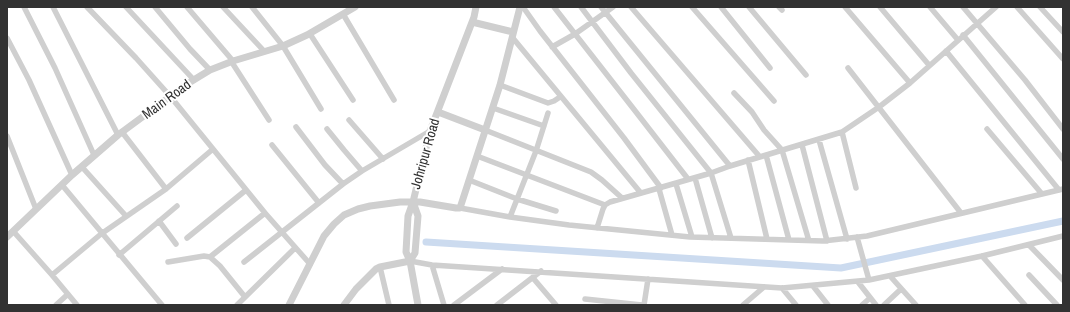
<!DOCTYPE html>
<style>
body{margin:0}
#map{position:relative;width:1070px;height:312px;overflow:hidden;background:#fff;font-family:"Archivo Narrow",sans-serif}
canvas{display:block}
.frame{position:absolute;inset:0;border:8px solid #323232;pointer-events:none}
</style>
<div id="map">
<canvas width="1070" height="312"></canvas>
<div class="frame"></div>
</div>
<script>
const ctx = document.querySelector('canvas').getContext('2d');
ctx.lineJoin = 'round';
const shape = rows => new Path2D(rows.map(r => 'M' + r).join(''));
function strokePath(path, color, width, dash) { ctx.strokeStyle = color; ctx.lineWidth = width; ctx.lineCap = dash ? 'butt' : 'round'; ctx.setLineDash(dash || []); ctx.stroke(path); }
function label(font, color, halo, rows, align = 'center') {
  ctx.font = font + ' "Archivo Narrow",sans-serif'; ctx.lineWidth = 4; ctx.setLineDash([]); ctx.textBaseline = 'middle'; ctx.strokeStyle = halo; ctx.fillStyle = color; for (const [text, x, y, turn = 0] of rows) {
    ctx.save(); ctx.translate(x, y); ctx.rotate((+turn || 0) * Math.PI / 180); ctx.textAlign = isNaN(turn) ? turn : align; if (halo) ctx.strokeText(text, 0, 0); ctx.fillText(text, 0, 0); ctx.restore();
  }
}
strokePath(shape([
 [426,242,841,268,1063,221]
]), '#ccdbef', 7);
strokePath(shape([
 [24,7,55,68,94,155],
 [53,7,118,135],
 [87,7,136,58,170,96,265,213,310,264],
 [126,7,194,80],
 [155,7,190,49,210,70],
 [187,7,233,61],
 [223,7,264,51],
 [252,7,283,46,321,109],
 [523,7,540,31,624,138,661,188],
 [554,7,636,112,688,179],
 [581,7,631,73,711,173,731,238],
 [601,7,730,166],
 [631,7,760,157],
 [692,7,774,101],
 [721,7,770,68],
 [749,7,806,75],
 [779,7,782,10],
 [845,7,910,83],
 [880,7,929,65],
 [930,7,958,40],
 [963,7,1025,80,1063,129],
 [1017,7,1063,59],
 [1040,7,1063,32],
 [343,14,394,100],
 [310,34,353,100],
 [963,35,1063,159],
 [512,37,640,192],
 [7,38,29,80,72,175],
 [552,47,575,34,613,7],
 [946,51,1059,190],
 [231,61,269,120],
 [848,68,961,213],
 [500,85,548,103,554,101,560,97],
 [734,93,752,112,764,130,782,150,809,241],
 [493,108,544,126],
 [349,120,383,159],
 [296,127,325,165,343,184],
 [327,129,344,150,362,171],
 [987,129,1042,194],
 [485,130,591,172,602,180,622,198],
 [122,132,166,189],
 [842,132,856,188],
 [7,136,36,209],
 [819,140,847,239],
 [272,145,319,203],
 [802,145,827,241],
 [766,155,789,240],
 [477,156,605,205],
 [748,160,767,239],
 [82,167,126,216],
 [695,178,712,238],
 [469,180,517,199,556,211],
 [676,184,692,237],
 [62,185,162,305],
 [659,189,672,235],
 [460,208,510,217,569,225,690,237,823,241,867,236,1063,189],
 [510,217,536,151,548,113],
 [159,221,176,244],
 [597,228,603,209,605,205,610,202,711,173,730,166,842,132,879,107,910,83,996,7],
 [13,231,52,275,77,305],
 [857,237,869,280],
 [187,238,246,190],
 [1029,245,1063,280],
 [119,255,177,206],
 [982,256,1025,305],
 [210,257,265,213],
 [410,261,432,265,782,288,869,280,982,256,1063,236],
 [168,262,204,256,210,257,220,266,245,297],
 [244,262,343,184,362,171,430,131],
 [432,265,444,305],
 [380,267,389,305],
 [52,275,101,234,166,189,213,149],
 [1029,275,1057,305],
 [890,276,916,305],
 [533,278,556,305],
 [858,282,876,305],
 [813,286,828,305],
 [782,288,796,305],
 [585,299,642,305],
 [56,305,68,294],
 [237,305,295,248],
 [454,305,502,269],
 [497,305,541,271],
 [644,305,648,279],
 [743,305,764,287],
 [862,305,870,298],
 [884,305,901,289]
]), '#cfcfcf', 5.5);
strokePath(shape([
 [472,22,513,32],
 [438,112,485,130],
 [7,237,72,175,118,135,187,84,210,70,233,61,283,46,307,35,355,7],
 [289,305,324,236,334,224,344,215,358,209,370,206,400,202,420,202,456,208,460,208,500,85,520,7],
 [344,305,356,289,376,269,380,267,410,261,415,253,418,216,413,202],
 [418,305,410,261,406,252,408,216,413,202,430,131,474,17,476,7]
]), '#cfcfcf', 7);
label('14px', '#323232', '#fff', [
 ["Main Road",167,100,-36],
 ["Johripur Road",426,154,-74]
]);
</script>
